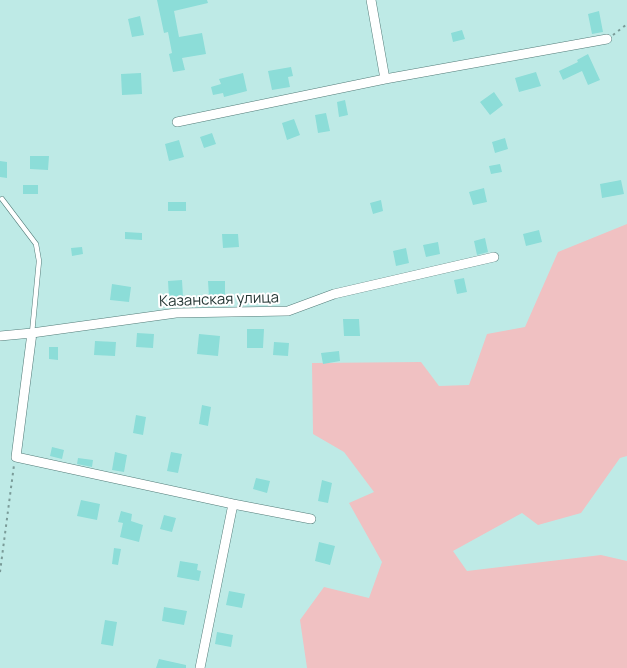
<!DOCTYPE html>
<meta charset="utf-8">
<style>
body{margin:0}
canvas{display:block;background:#beeae6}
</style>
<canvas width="627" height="668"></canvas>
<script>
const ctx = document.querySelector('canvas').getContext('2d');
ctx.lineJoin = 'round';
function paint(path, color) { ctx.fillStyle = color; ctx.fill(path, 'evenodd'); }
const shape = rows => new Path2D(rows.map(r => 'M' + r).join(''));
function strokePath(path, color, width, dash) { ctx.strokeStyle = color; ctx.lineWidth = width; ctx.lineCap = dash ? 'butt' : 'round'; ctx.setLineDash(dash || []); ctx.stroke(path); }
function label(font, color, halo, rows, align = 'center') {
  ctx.font = font + ' Manrope,sans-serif'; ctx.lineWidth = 4; ctx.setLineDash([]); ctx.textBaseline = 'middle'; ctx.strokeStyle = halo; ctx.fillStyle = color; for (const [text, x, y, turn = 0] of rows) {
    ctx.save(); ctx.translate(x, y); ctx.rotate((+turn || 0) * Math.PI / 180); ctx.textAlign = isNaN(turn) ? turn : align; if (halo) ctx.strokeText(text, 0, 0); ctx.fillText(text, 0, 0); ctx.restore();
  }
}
paint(shape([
 [627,224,627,456,620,458,581,513,538,525,522,513,453,551,467,571,601,555,627,561,627,668,307,668,300,620,324,587,369,598,382,562,349,503,374,492,344,452,313,434,312,363,421,362,439,386,469,385,487,334,525,327,558,252]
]), '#f0c1c2');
paint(shape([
 [157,0,207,0,208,3,174,11,179,37,202,33,206,54,182,58,185,70,173,72,169,54,172,53,168,32,164,33],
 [599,11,603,32,592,34,588,14],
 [140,16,144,35,132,37,128,19],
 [462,30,465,39,453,42,451,33],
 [588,54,600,80,588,85,582,71,563,80,559,71,578,62,577,60],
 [291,67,293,76,288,77,290,87,272,90,268,71],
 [536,72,541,86,519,92,515,78],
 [141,73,142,94,122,95,121,74],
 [243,73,247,91,224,97,223,93,213,95,211,87,221,84,219,79],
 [494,92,503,105,490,115,480,102],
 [345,100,348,115,339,117,337,102],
 [326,113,330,131,318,133,315,115],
 [294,119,300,135,287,140,282,123],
 [212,133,216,144,204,148,200,137],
 [505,138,508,149,495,153,492,142],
 [179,140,184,157,169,161,165,144],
 [30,156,49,156,48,170,30,169],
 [0,161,7,162,7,178,0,177],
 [500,164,502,172,491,174,489,166],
 [621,180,624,194,602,198,600,184],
 [23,185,38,185,38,194,23,194],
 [484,188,487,202,473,205,469,192],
 [381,200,383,211,373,214,370,203],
 [168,202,186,202,186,211,168,211],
 [539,230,542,242,526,246,523,234],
 [125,232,142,233,142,240,125,239],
 [222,234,238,234,239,247,223,248],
 [485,238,488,252,477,255,474,241],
 [438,242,440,254,426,257,423,245],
 [82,247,83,254,72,256,71,248],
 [406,248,409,263,396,266,393,251],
 [464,278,467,292,457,294,454,280],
 [182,280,183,297,169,298,168,281],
 [208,281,225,281,225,296,209,297],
 [112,284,131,287,129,302,110,300],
 [343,319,359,319,360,336,344,336],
 [247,329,264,329,263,348,247,348],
 [137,333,154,334,153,348,136,347],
 [199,334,220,336,218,356,197,354],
 [95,341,116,342,115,356,94,355],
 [274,342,289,343,288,356,273,355],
 [49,347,58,347,58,360,49,359],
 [339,351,340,361,323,364,321,353],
 [202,405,211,407,208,426,199,424],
 [136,415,146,417,143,435,133,433],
 [52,447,64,450,62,459,50,456],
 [115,452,127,455,124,472,112,470],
 [171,452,182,454,178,473,167,471],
 [78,458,93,460,92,467,77,464],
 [256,478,270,481,267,493,253,489],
 [322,480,332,483,328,503,318,501],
 [81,500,100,504,97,520,77,516],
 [121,511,132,514,131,521,143,525,139,542,120,537,123,523,118,522],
 [164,515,176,518,172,532,160,529],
 [319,542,335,546,330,565,315,561],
 [114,548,121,549,118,565,112,564],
 [180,561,198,564,197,570,201,571,199,581,177,577],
 [229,591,245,594,242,608,226,605],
 [164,607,187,611,184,625,162,621],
 [105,620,117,622,113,646,101,644],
 [217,632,233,635,231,647,215,644],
 [159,659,186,665,186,668,156,668]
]), '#8cddd8');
const service = shape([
 [2,199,36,244,39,261,32,333]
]);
const minor = shape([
 [371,0,385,79],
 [177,122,385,79,607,39],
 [32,333,16,457,233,504,311,519],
 [0,336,32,333,176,313,288,311,334,294,494,257],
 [200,668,233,504]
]);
strokePath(service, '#537c79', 5.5);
strokePath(minor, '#537c79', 10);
strokePath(shape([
 [613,35,627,24],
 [0,572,14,465]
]), '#7a9b98', 2, [2.5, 4]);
strokePath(service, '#fff', 4.5);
strokePath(minor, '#fff', 9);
label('15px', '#253735', '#fff', [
 ["Казанская улица",219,300,-2]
]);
</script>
